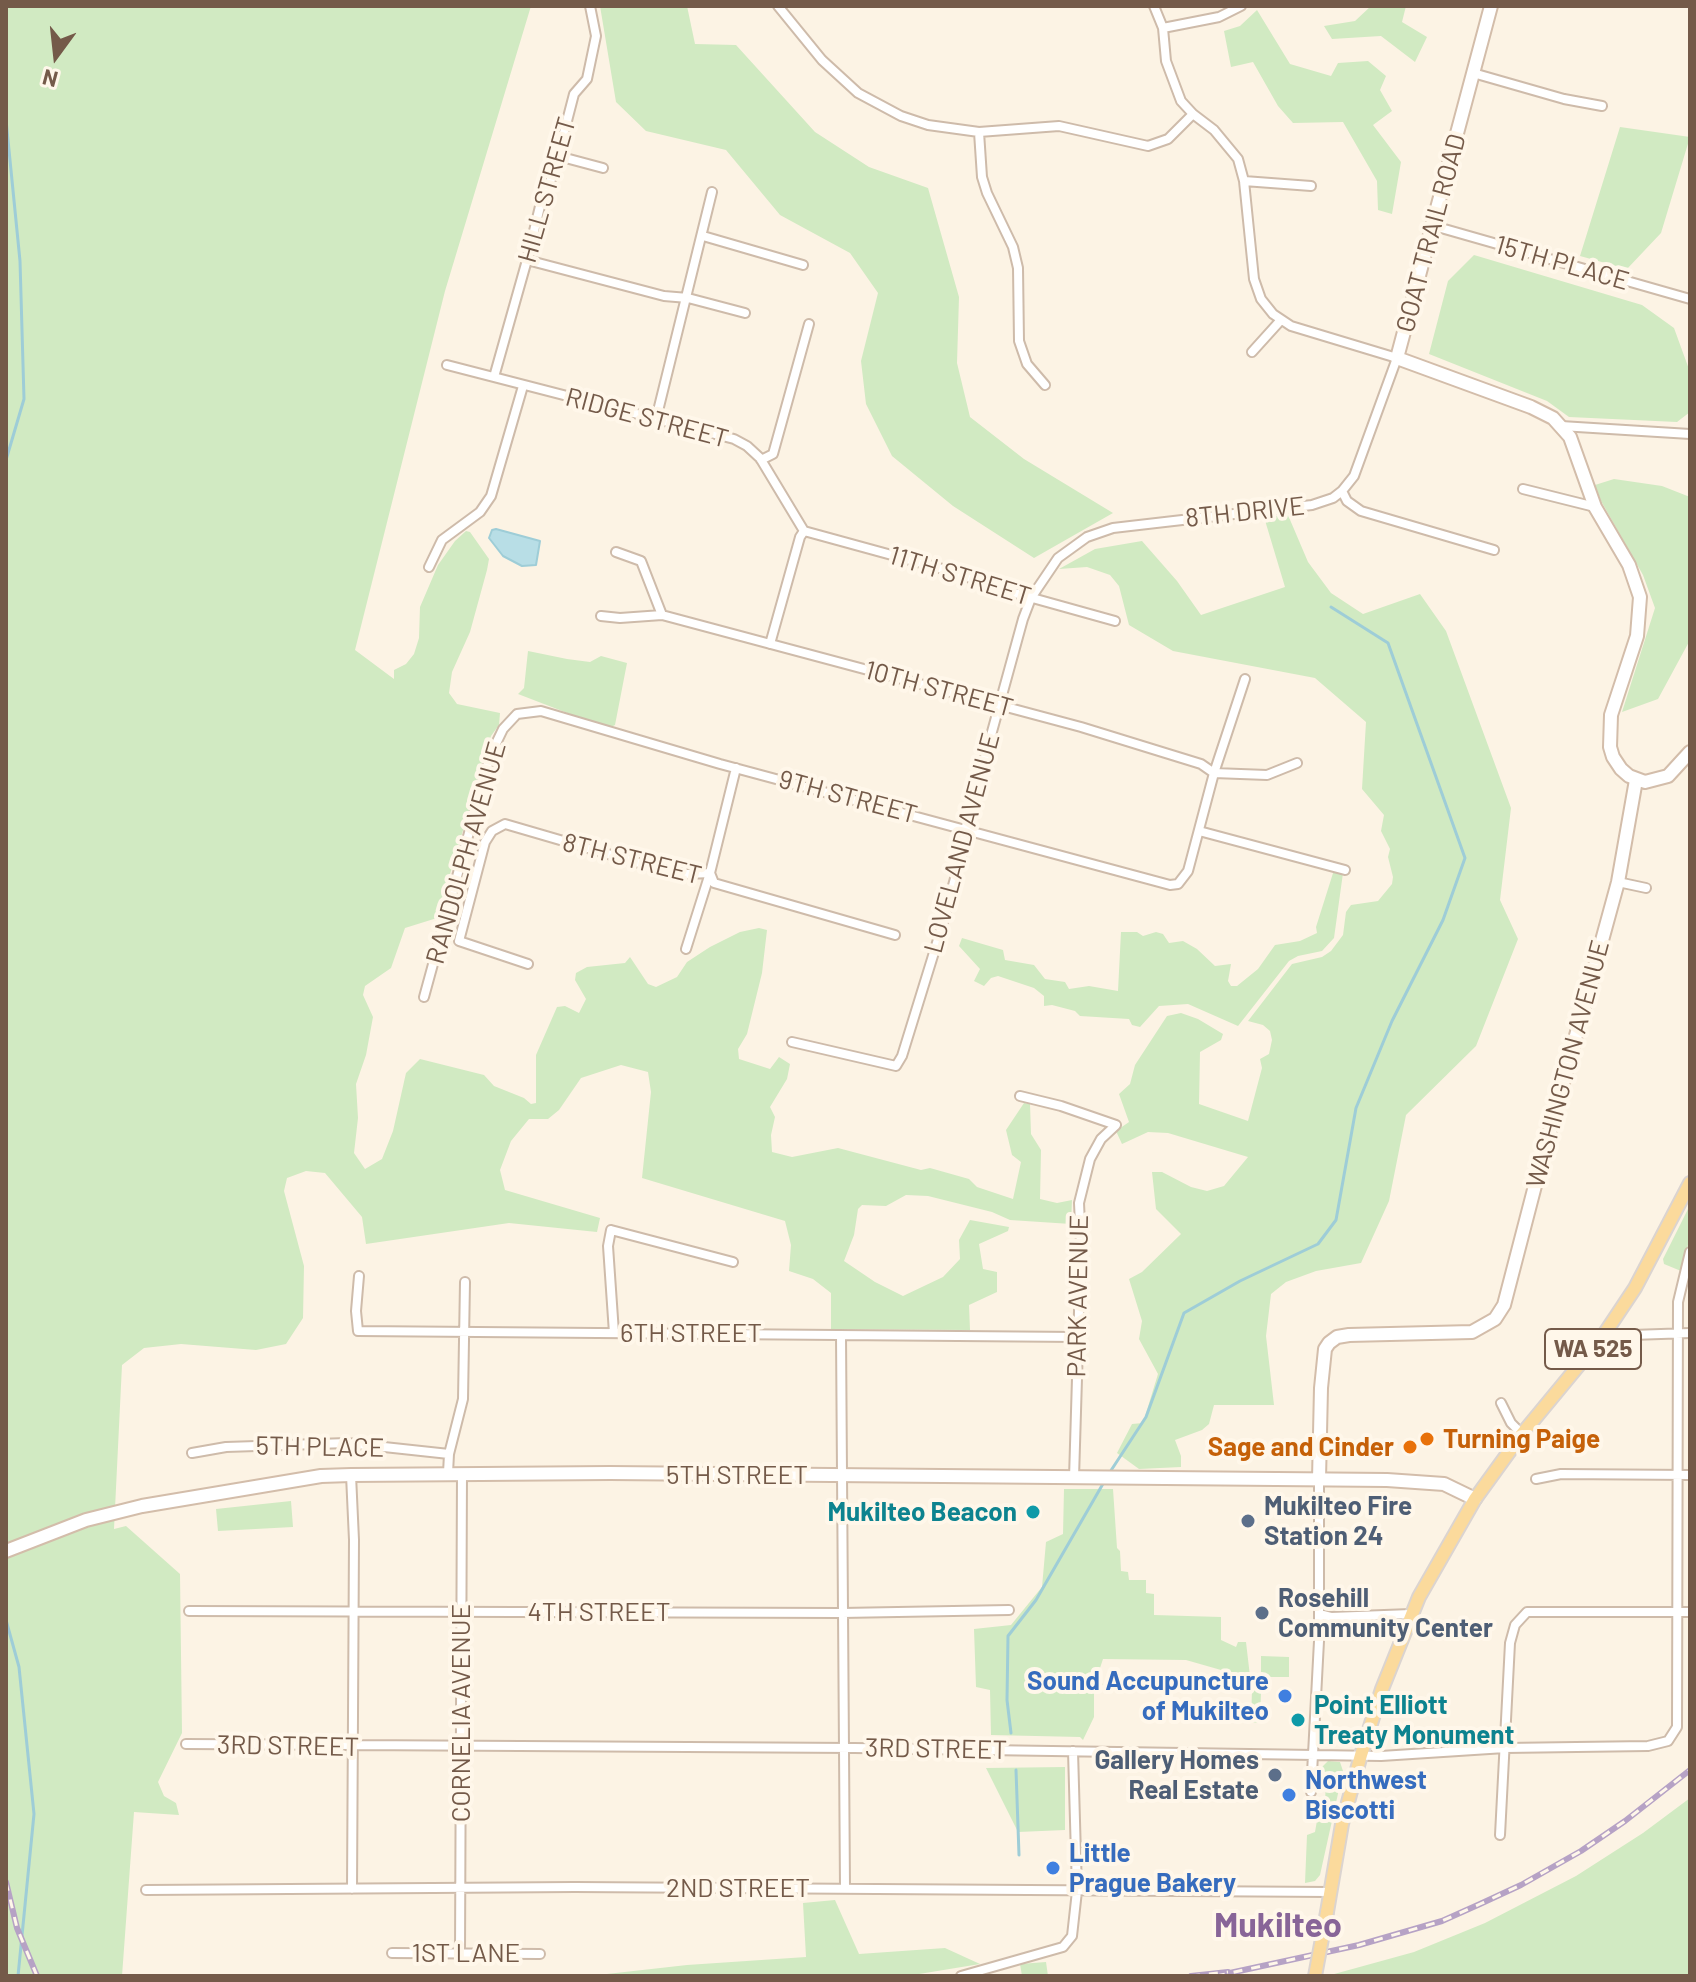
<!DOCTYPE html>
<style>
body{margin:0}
#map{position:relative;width:1696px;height:1982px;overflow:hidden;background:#fcf3e4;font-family:Barlow,sans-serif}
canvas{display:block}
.frame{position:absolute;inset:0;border:8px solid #745a49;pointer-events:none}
.north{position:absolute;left:16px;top:16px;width:80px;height:80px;-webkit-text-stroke:6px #fff7ea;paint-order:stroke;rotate:195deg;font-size:22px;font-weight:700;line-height:32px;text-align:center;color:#745a49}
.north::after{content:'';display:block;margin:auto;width:28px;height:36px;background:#745a49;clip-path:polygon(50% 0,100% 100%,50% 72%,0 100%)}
</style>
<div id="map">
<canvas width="1696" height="1982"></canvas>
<div class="frame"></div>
<div class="north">N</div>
</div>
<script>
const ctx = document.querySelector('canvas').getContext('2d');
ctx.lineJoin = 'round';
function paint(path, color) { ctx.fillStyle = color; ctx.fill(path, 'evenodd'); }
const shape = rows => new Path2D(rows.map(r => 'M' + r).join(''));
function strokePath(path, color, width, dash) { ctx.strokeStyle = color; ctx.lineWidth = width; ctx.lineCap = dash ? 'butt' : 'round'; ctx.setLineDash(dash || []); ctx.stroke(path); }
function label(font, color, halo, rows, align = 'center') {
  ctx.font = font + ' Barlow,sans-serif'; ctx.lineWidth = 8; ctx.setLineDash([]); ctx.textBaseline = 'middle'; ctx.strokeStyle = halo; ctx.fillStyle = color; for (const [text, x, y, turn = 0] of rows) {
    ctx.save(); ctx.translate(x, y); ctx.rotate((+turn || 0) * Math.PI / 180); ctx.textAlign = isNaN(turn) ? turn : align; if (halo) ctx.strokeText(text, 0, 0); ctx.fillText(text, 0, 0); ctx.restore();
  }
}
paint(shape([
 [6,6,531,6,445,291,355,650,394,679,394,670,406,664,414,654,419,638,420,607,438,565,455,541,466,531,470,532,489,559,487,570,470,632,452,672,449,693,457,704,500,713,499,725,491,736,437,918,405,928,391,968,365,986,363,995,373,1017,366,1055,356,1084,358,1118,354,1153,365,1169,382,1159,393,1131,406,1073,420,1059,484,1075,494,1086,524,1098,531,1104,536,1103,536,1055,557,1007,565,1006,579,1013,586,999,575,980,576,973,587,967,625,963,630,957,648,984,656,987,677,977,687,962,710,947,740,932,759,928,767,930,762,973,747,1034,738,1049,739,1059,770,1069,779,1057,790,1064,787,1079,770,1107,775,1117,771,1135,772,1152,792,1157,838,1148,921,1170,930,1168,969,1179,977,1187,1013,1199,1021,1162,1012,1155,1006,1130,1024,1103,1030,1104,1031,1134,1041,1150,1040,1199,1057,1203,1072,1200,1071,1224,1010,1220,992,1212,928,1196,906,1195,886,1206,862,1205,858,1209,854,1235,844,1261,875,1282,903,1296,943,1277,960,1259,959,1240,970,1220,1009,1227,1008,1231,979,1244,983,1269,997,1272,997,1292,969,1305,970,1330,831,1329,831,1293,813,1279,789,1271,791,1245,785,1221,642,1178,651,1092,648,1072,621,1065,581,1078,559,1110,548,1119,529,1119,511,1141,500,1170,505,1190,600,1218,597,1232,509,1223,366,1244,362,1217,325,1173,306,1171,287,1178,284,1191,304,1266,303,1318,286,1344,256,1350,181,1344,144,1348,122,1365,114,1529,126,1526,180,1574,182,1733,158,1782,164,1796,176,1803,179,1815,134,1812,122,1976,6,1976],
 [600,6,687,6,695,44,736,45,815,132,869,167,928,188,959,297,957,363,970,417,1024,459,1113,513,1034,558,953,506,892,456,866,404,861,361,878,293,850,253,780,215,726,150,646,131,616,102],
 [1371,6,1406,6,1402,22,1427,37,1415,62,1381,36,1332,39,1324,26,1355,21],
 [1257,10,1290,64,1331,76,1338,63,1368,61,1386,76,1380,90,1392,111,1373,125,1401,162,1392,214,1378,210,1377,181,1343,122,1293,123,1278,106,1253,62,1231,67,1224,31,1240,26],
 [1620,127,1690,137,1661,233,1627,269,1580,256],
 [1474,255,1642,305,1674,328,1690,372,1690,412,1677,422,1569,417,1547,401,1429,354,1448,281],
 [1614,479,1662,486,1690,497,1690,640,1658,699,1622,712,1655,608,1643,575,1601,501,1595,485],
 [1288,515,1308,562,1331,593,1363,614,1420,594,1446,631,1511,808,1500,900,1518,939,1476,1046,1406,1115,1389,1201,1361,1263,1316,1271,1286,1282,1271,1294,1266,1336,1274,1405,1214,1405,1209,1424,1202,1430,1175,1440,1181,1456,1181,1467,1139,1469,1117,1453,1132,1424,1143,1423,1158,1374,1139,1339,1142,1321,1129,1279,1142,1272,1181,1234,1156,1209,1152,1172,1162,1172,1191,1187,1207,1191,1224,1186,1248,1157,1168,1133,1148,1132,1122,1144,1116,1131,1129,1122,1119,1094,1130,1084,1135,1065,1167,1016,1181,1013,1198,1019,1223,1034,1221,1040,1200,1052,1199,1104,1248,1121,1262,1068,1260,1059,1269,1054,1272,1040,1270,1031,1263,1025,1248,1021,1292,964,1322,957,1331,951,1343,935,1346,912,1351,905,1378,901,1392,884,1393,877,1388,857,1390,849,1381,831,1384,815,1362,789,1366,722,1315,678,1173,651,1129,625,1119,586,1110,575,1087,567,1059,569,1095,549,1142,541,1177,581,1201,615,1285,587,1264,517],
 [528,651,567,659,590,662,601,656,627,663,615,725,611,727,583,719,518,694,524,688],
 [1334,870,1343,873,1334,938,1322,951,1298,956,1289,961,1238,1026,1188,1004,1159,1006,1140,1027,1132,1025,1129,1019,1080,1016,1075,1011,1052,1005,1044,1006,1044,996,1034,988,998,976,991,978,984,986,974,981,980,969,959,946,962,938,1003,950,1005,960,1034,965,1045,979,1065,982,1069,989,1089,986,1118,991,1121,932,1137,932,1143,936,1156,932,1163,934,1169,943,1183,941,1197,949,1215,966,1231,964,1228,981,1231,986,1237,986,1258,969,1275,945,1300,941,1317,933,1316,927],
 [1690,1205,1690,1237,1681,1271,1664,1264,1663,1259],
 [1064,1489,1113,1489,1117,1548,1120,1551,1121,1571,1128,1572,1129,1580,1146,1580,1146,1593,1154,1594,1154,1615,1221,1617,1221,1640,1236,1647,1238,1642,1246,1642,1251,1685,1234,1684,1234,1677,1221,1670,1186,1660,1103,1659,1098,1674,1103,1685,1094,1686,1094,1717,1083,1740,1080,1737,991,1735,990,1690,976,1687,974,1629,1011,1625,1042,1587,1046,1542,1063,1534],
 [291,1501,293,1527,218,1531,216,1509],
 [1261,1656,1289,1657,1289,1677,1261,1677],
 [1252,1690,1261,1691,1260,1723,1251,1722],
 [1328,1761,1340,1762,1343,1771,1320,1875,1315,1881,1305,1883,1307,1835,1315,1832,1319,1809,1325,1806,1326,1775,1322,1767],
 [1065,1767,1065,1830,1018,1832,986,1768],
 [1690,1798,1690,1976,1327,1976,1414,1952,1485,1923,1576,1876,1643,1833],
 [835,1900,859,1954,945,1948,980,1964,907,1976,589,1976,687,1965,806,1957,803,1903],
 [1046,1962,1048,1976,1022,1976,1020,1964]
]), '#d1eac2');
const water = shape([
 [496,529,540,541,536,565,522,566,503,556,489,538,492,530,496,529]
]);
paint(water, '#b8dee6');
strokePath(water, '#9ecdd7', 2);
strokePath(shape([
 [6,120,20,261,24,399,6,460],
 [1110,1472,1146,1417,1184,1313,1240,1281,1318,1244,1336,1220,1356,1108,1392,1021,1443,920,1465,858,1388,643,1331,607],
 [6,1620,19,1667,34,1814,18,1976],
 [1011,1733,1007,1700,1008,1636,1036,1600,1104,1482],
 [1016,1770,1019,1855]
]), '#9ecdd7', 3);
const street = shape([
 [778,6,822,60,858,93,901,116,928,125,979,132,1059,126,1148,146,1168,139,1193,114],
 [1163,28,1219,17,1241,6],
 [1473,73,1564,99,1602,106],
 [979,132,982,177,987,193,1013,247,1018,268,1019,341,1027,364,1045,385],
 [558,156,603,168],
 [1244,181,1311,186],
 [1434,226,1690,299],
 [703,236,803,265],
 [527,260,664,296,688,298,745,313],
 [1252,352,1280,321],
 [447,365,734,439,747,446,760,458,804,531],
 [494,377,527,260,542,198,553,175,574,94,587,79,596,36,590,6],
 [656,419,712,192],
 [1561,426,1690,434],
 [761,460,773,454,809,324],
 [1523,489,1595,507],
 [1342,491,1347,501,1361,511,1494,550],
 [804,531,950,571,1018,594,1115,621],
 [616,552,641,561,662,615],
 [429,567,442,540,480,512,491,496,523,386],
 [601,616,620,618,662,615,1081,727,1201,764,1214,773,1267,775,1297,763],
 [770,644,800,537,804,531],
 [1199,831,1345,870],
 [710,873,714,883,895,935],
 [1618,882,1646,888],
 [686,949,710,873,736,768],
 [528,964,459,941,485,842,492,831,505,824,663,870,687,874,710,873],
 [424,997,490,756,503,729,517,714,541,711,720,764,1170,885,1178,884,1188,871,1214,773,1245,679],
 [792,1042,896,1066,902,1056,940,933,963,849,965,830,1023,619,1031,598,1058,558,1087,537,1113,528,1312,505,1333,498,1342,491,1354,476,1397,358,1291,326,1273,314,1261,299,1254,279,1244,181,1238,159,1214,130,1193,114,1181,101,1166,61,1163,28,1154,6],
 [1020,1096,1061,1106,1116,1125,1101,1139,1090,1159,1079,1203,1081,1245,1074,1478],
 [359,1276,356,1311,358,1331,1078,1337],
 [614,1333,608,1246,611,1230,733,1262],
 [841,1335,845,1887],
 [1603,1336,1690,1333],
 [1501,1403,1511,1423,1522,1434],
 [192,1453,226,1447,347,1443,449,1454],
 [448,1473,449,1454,463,1399,465,1282],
 [351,1475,354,1540,352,1889],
 [1536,1479,1561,1474,1690,1475],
 [189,1611,842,1613,1009,1610],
 [1319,1614,1331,1617,1411,1614],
 [186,1744,854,1748,1381,1756,1505,1748,1648,1746,1668,1741,1677,1727,1678,1302,1690,1252],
 [1311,1792,1319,1641,1319,1479],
 [1500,1835,1510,1643,1515,1625,1527,1612,1690,1612],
 [146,1890,575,1887,1330,1892],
 [460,1952,462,1473],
 [392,1953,540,1954],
 [961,1976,1063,1947,1072,1936,1077,1891,1073,1751]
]);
const secondary = shape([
 [1491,6,1397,358,1531,407,1553,418,1570,437,1595,507,1629,565,1640,597,1637,636,1611,715,1610,747,1613,757,1621,769,1629,776,1645,782,1668,776,1690,752],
 [1319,1479,1321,1388,1325,1349,1329,1343,1337,1337,1349,1335,1472,1332,1495,1319,1504,1305,1537,1178,1618,882,1636,780],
 [6,1551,86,1520,142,1506,321,1476,351,1475,610,1473,1387,1480,1444,1484,1475,1499]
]);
const primary = shape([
 [1327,1912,1342,1824,1361,1755,1382,1689,1419,1597,1475,1499,1522,1434,1603,1336,1635,1288,1690,1183]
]);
strokePath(street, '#cebbaa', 12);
strokePath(secondary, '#d3bdaa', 16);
strokePath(primary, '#dbd4d0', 16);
strokePath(street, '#fff', 8);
strokePath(secondary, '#fff', 12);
strokePath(primary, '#fbda9c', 12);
const rail = shape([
 [6,1882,17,1928,37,1976],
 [1191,1976,1228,1972],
 [1216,1976,1359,1945,1442,1921,1480,1904,1521,1885,1581,1851,1625,1821,1690,1770]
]);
strokePath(rail, '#b6a2c5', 6);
strokePath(rail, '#fff7ea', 3, [9]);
const primaryBridge = shape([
 [1315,1976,1327,1912]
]);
strokePath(primaryBridge, '#dbd4d0', 16, []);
strokePath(primaryBridge, '#fbda9c', 12);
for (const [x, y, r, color] of [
 [1427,1439,8,"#e8710a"],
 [1410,1447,8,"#e8710a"],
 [1033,1512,8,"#0f9aa8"],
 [1248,1521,8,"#5c6f8a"],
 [1262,1613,8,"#5c6f8a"],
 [1285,1696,8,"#3f7fe0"],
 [1298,1720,8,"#0f9aa8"],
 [1275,1775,8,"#5c6f8a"],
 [1289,1795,8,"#3f7fe0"],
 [1053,1868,8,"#3f7fe0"]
]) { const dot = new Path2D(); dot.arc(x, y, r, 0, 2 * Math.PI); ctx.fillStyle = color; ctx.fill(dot); strokePath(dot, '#fff7ea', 3); }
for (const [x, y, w] of [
 [1593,1349,96]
]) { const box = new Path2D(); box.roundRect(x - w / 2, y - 20, w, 40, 6); ctx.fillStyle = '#fff7ea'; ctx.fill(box); strokePath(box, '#745a49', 2); }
label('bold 24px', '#745a49', null, [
 ["WA 525",1593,1349]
]);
label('26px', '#745a49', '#fff7ea', [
 ["HILL STREET",547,190,-74],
 ["GOAT TRAIL ROAD",1431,233,-75],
 ["15TH PLACE",1562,263,16],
 ["RIDGE STREET",647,418,15],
 ["8TH DRIVE",1245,512,-6],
 ["11TH STREET",960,576,17],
 ["10TH STREET",939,689,15],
 ["9TH STREET",848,797,15],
 ["LOVELAND AVENUE",962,843,-75],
 ["RANDOLPH AVENUE",466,853,-74],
 ["8TH STREET",632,859,14],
 ["WASHINGTON AVENUE",1568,1064,-75],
 ["PARK AVENUE",1078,1296,-89],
 ["6TH STREET",691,1333],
 ["5TH PLACE",320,1447,1],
 ["5TH STREET",737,1475],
 ["4TH STREET",599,1612],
 ["CORNELIA AVENUE",461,1713,-90],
 ["3RD STREET",288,1746,1],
 ["3RD STREET",936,1749,1],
 ["2ND STREET",738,1888],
 ["1ST LANE",466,1953]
]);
label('bold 26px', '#c56008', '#fff7ea', [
 ["Turning Paige",1443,1439],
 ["Sage and Cinder",1394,1447,"right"]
], 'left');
label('bold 26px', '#4e5e75', '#fff7ea', [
 ["Mukilteo Fire",1264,1506],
 ["Station 24",1264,1536],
 ["Rosehill",1278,1598],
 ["Community Center",1278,1628],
 ["Gallery Homes",1259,1760,"right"],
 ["Real Estate",1259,1790,"right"]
], 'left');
label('bold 26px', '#0d838f', '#fff7ea', [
 ["Mukilteo Beacon",1017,1512],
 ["Point Elliott",1314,1705,"left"],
 ["Treaty Monument",1314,1735,"left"]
], 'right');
label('bold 26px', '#366cbe', '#fff7ea', [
 ["Sound Accupuncture",1269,1681,"right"],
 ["of Mukilteo",1269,1711,"right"],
 ["Northwest",1305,1780],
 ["Biscotti",1305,1810],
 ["Little",1069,1853],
 ["Prague Bakery",1069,1883]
], 'left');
label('bold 34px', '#886598', '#fff7ea', [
 ["Mukilteo",1278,1926]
]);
</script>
